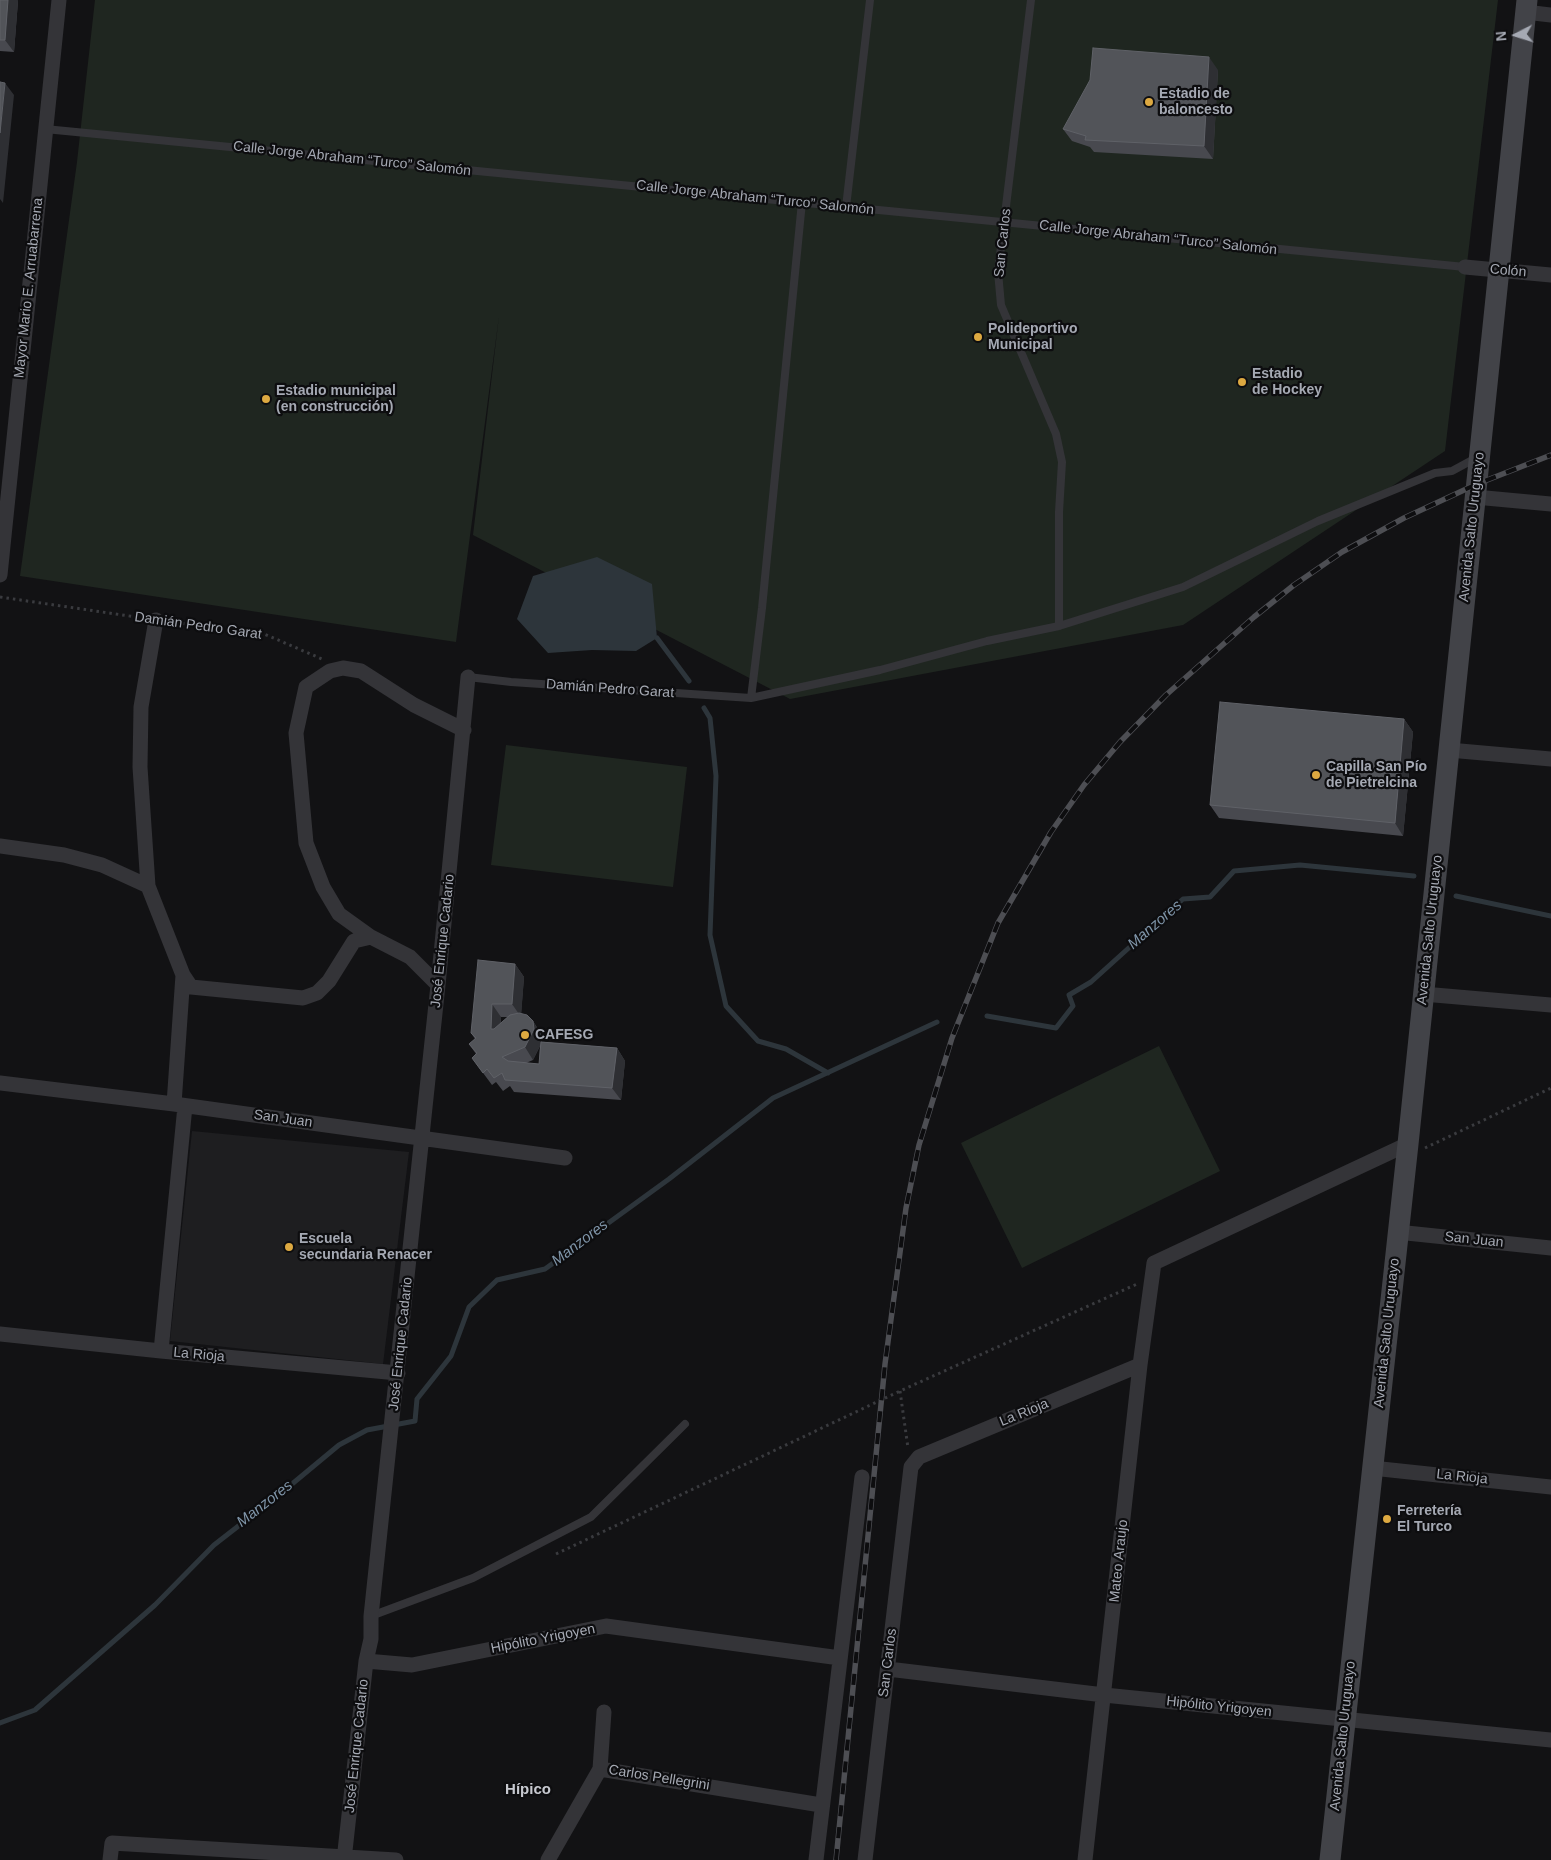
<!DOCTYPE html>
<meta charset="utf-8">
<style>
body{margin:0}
#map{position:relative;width:1551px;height:1860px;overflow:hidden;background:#121214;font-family:Arial,sans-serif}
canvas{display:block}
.north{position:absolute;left:1491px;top:10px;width:50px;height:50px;-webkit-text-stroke:4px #0d0d0f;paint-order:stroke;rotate:265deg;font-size:14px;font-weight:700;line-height:20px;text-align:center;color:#a5a9b3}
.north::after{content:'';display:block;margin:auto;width:18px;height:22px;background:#a5a9b3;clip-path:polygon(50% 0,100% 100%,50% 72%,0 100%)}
</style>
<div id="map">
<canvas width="1551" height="1860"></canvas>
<div class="north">N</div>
</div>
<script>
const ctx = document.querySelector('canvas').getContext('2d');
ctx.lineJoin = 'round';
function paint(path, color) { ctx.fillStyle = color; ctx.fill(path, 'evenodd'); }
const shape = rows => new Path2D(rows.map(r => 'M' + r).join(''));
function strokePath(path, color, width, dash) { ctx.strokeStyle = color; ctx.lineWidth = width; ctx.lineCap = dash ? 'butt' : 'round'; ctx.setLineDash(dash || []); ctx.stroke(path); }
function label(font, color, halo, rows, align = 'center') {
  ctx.font = font + ' Arial,sans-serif'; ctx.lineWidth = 4.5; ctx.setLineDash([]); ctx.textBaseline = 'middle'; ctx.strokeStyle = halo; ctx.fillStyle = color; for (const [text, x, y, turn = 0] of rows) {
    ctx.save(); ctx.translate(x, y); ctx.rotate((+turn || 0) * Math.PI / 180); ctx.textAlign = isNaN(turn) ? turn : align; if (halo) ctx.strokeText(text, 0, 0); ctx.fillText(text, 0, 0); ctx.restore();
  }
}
paint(shape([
 [192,1131,409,1152,383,1364,170,1341]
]), '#1e1e20');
paint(shape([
 [95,0,1498,0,1445,451,1183,625,790,699,473,535,499,316,456,642,20,576,77,162],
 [506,745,687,767,673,887,491,865],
 [1159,1046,1220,1171,1022,1268,961,1143]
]), '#1f2620');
paint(shape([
 [597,557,652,584,657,638,636,651,592,650,548,653,517,619,533,576]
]), '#2d353b');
strokePath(shape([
 [657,638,689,681],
 [704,708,710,718,716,776,710,935,726,1006,758,1041,786,1049,828,1073],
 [1456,896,1551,916],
 [987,1016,1056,1028,1073,1006,1069,995,1091,982,1183,899,1210,897,1234,871,1300,865,1414,876],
 [0,1723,35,1710,155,1605,214,1545,286,1489,339,1445,367,1430,415,1421,417,1399,451,1356,469,1307,497,1280,545,1269,669,1179,773,1098,937,1022]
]), '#2d353b', 5);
strokePath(shape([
 [0,597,143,618],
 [169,622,262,633,322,659],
 [1425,1148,1551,1088],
 [900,1391,908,1448],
 [556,1554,900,1391,1137,1284]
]), '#3a3b3f', 3, [2.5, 4]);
strokePath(shape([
 [1031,0,998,272,1001,305,1056,434,1062,462,1059,512,1059,626],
 [45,129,1465,267],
 [846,207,870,0],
 [468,677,511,682,751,698,880,670,987,641,1059,626,1183,587,1318,521,1435,473,1452,471,1476,458],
 [751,698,762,608,802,202],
 [371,1616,473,1578,591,1517,685,1424]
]), '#343438', 8);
strokePath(shape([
 [1525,12,1551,15],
 [1465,267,1551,275],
 [1475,497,1551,504],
 [0,575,59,0],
 [156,620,141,707,140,767,148,886,183,975,174,1104],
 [1449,750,1551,759],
 [0,846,64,855,102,865,148,886],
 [371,937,339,914,323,887,306,843,296,733,306,687,330,671,343,668,361,671,414,705,464,730],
 [183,975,191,987,303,998,317,993,329,981,354,941,371,937,410,957,438,985],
 [1423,994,1551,1005],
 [0,1083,174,1104,565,1158],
 [1397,1232,1551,1248],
 [0,1334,161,1351,398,1373],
 [161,1351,185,1106],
 [1372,1468,1551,1487],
 [366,1661,412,1665,606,1626,840,1658],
 [888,1669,1104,1695,1551,1740],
 [600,1769,604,1712],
 [110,1860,112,1843,396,1860],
 [344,1860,366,1661,371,1639,371,1616,438,985,468,677],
 [548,1860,600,1769,821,1805],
 [816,1860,862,1477],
 [865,1860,911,1467,919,1457,1140,1365],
 [1085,1860,1140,1365,1154,1263,1408,1144]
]), '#343438', 15);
strokePath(shape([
 [1330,1860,1408,1144,1527,0]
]), '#424348', 21);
const rail = shape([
 [836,1860,885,1364,906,1208,919,1145,952,1038,998,923,1051,832,1084,785,1120,742,1166,695,1254,617,1294,585,1342,552,1404,518,1477,484,1551,455]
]);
strokePath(rail, '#4d4e53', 5.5);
strokePath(rail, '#0d0d0f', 4, [11]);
paint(shape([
 [0,0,17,0,18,1,14,52,0,51],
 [1218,70,1213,159,1094,152,1090,147,1072,141,1063,129],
 [1404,719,1413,732,1403,836,1219,818,1210,805],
 [515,964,524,977,521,1014,533,1021,541,1034,542,1042,617,1048,625,1061,621,1100,514,1092,510,1086,503,1091,496,1082,492,1085,472,1058,476,1054,469,1044,475,1039,471,1033],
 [501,1017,508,1017,501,1023],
 [540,1046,539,1064,526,1063,533,1060]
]), '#48494f');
paint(shape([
 [8,0,17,0,18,1,14,52,5,40],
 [1209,57,1218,70,1213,159,1204,146],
 [5,83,14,95,3,203,0,199,0,133],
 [1404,719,1413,732,1403,836,1395,823],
 [515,964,524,977,521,1017,512,1004],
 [492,1004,501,1017,500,1042,491,1029],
 [533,1021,541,1034,542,1042,533,1060,525,1047],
 [617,1048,625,1061,621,1100,612,1088]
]), '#2e2f33');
const building = shape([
 [0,0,8,0,5,40,0,40,0,0],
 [1093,48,1209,57,1204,146,1085,140,1086,136,1063,129,1090,80,1093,48],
 [0,82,5,83,0,133,0,82],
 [1220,702,1404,719,1395,823,1210,805,1220,702],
 [478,960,515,964,512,1004,492,1004,491,1029,494,1029,510,1015,519,1013,527,1015,533,1021,534,1029,525,1047,502,1057,508,1061,539,1064,541,1042,617,1048,612,1088,505,1080,502,1073,494,1078,487,1069,483,1073,472,1058,477,1053,469,1044,476,1038,471,1033,478,960]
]);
paint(building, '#525459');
strokePath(building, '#5f6167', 1);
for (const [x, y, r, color] of [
 [1149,102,5,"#dda941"],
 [978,337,5,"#dda941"],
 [1242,382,5,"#dda941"],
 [266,399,5,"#dda941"],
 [1316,775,5,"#dda941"],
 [525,1035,5,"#dda941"],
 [289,1247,5,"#dda941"],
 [1387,1519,5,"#dda941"]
]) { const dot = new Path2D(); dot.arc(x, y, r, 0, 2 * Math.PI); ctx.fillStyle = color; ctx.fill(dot); strokePath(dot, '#0d0d0f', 2); }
label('bold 14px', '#a5a9b3', '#0d0d0f', [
 ["Estadio de",1159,94],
 ["baloncesto",1159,110],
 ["Polideportivo",988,329],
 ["Municipal",988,345],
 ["Estadio",1252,374],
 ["de Hockey",1252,390],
 ["Estadio municipal",276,391],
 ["(en construcción)",276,407],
 ["Capilla San Pío",1326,767],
 ["de Pietrelcina",1326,783],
 ["CAFESG",535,1035],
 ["Escuela",299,1239],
 ["secundaria Renacer",299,1255],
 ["Ferretería",1397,1511],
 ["El Turco",1397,1527]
], 'left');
label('14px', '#a5a9b3', '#0d0d0f', [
 ["Calle Jorge Abraham “Turco” Salomón",352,159,6],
 ["Calle Jorge Abraham “Turco” Salomón",755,198,6],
 ["Calle Jorge Abraham “Turco” Salomón",1158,238,6],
 ["San Carlos",1003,243,-84],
 ["Colón",1508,271,5],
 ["Mayor Mario E. Arruabarrena",29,288,-84],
 ["Avenida Salto Uruguayo",1472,527,-84],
 ["Damián Pedro Garat",198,626,8],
 ["Damián Pedro Garat",610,689,4],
 ["Avenida Salto Uruguayo",1430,930,-84],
 ["José Enrique Cadario",443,941,-84],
 ["San Juan",283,1119,8],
 ["San Juan",1474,1240,6],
 ["Avenida Salto Uruguayo",1387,1333,-84],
 ["José Enrique Cadario",401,1344,-84],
 ["La Rioja",199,1355,5],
 ["La Rioja",1024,1413,-22],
 ["La Rioja",1462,1477,6],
 ["Mateo Araujo",1119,1561,-84],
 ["Hipólito Yrigoyen",543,1639,-11],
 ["San Carlos",888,1663,-83],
 ["Hipólito Yrigoyen",1219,1707,6],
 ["Avenida Salto Uruguayo",1343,1736,-84],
 ["José Enrique Cadario",357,1746,-84],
 ["Carlos Pellegrini",659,1778,9]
]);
label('italic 15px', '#8096aa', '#0d0d0f', [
 ["Manzores",1155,925,-41],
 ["Manzores",580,1243,-37],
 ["Manzores",265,1504,-38]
]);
label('bold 15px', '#c6c8cf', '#0d0d0f', [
 ["Hípico",528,1790]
]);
</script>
